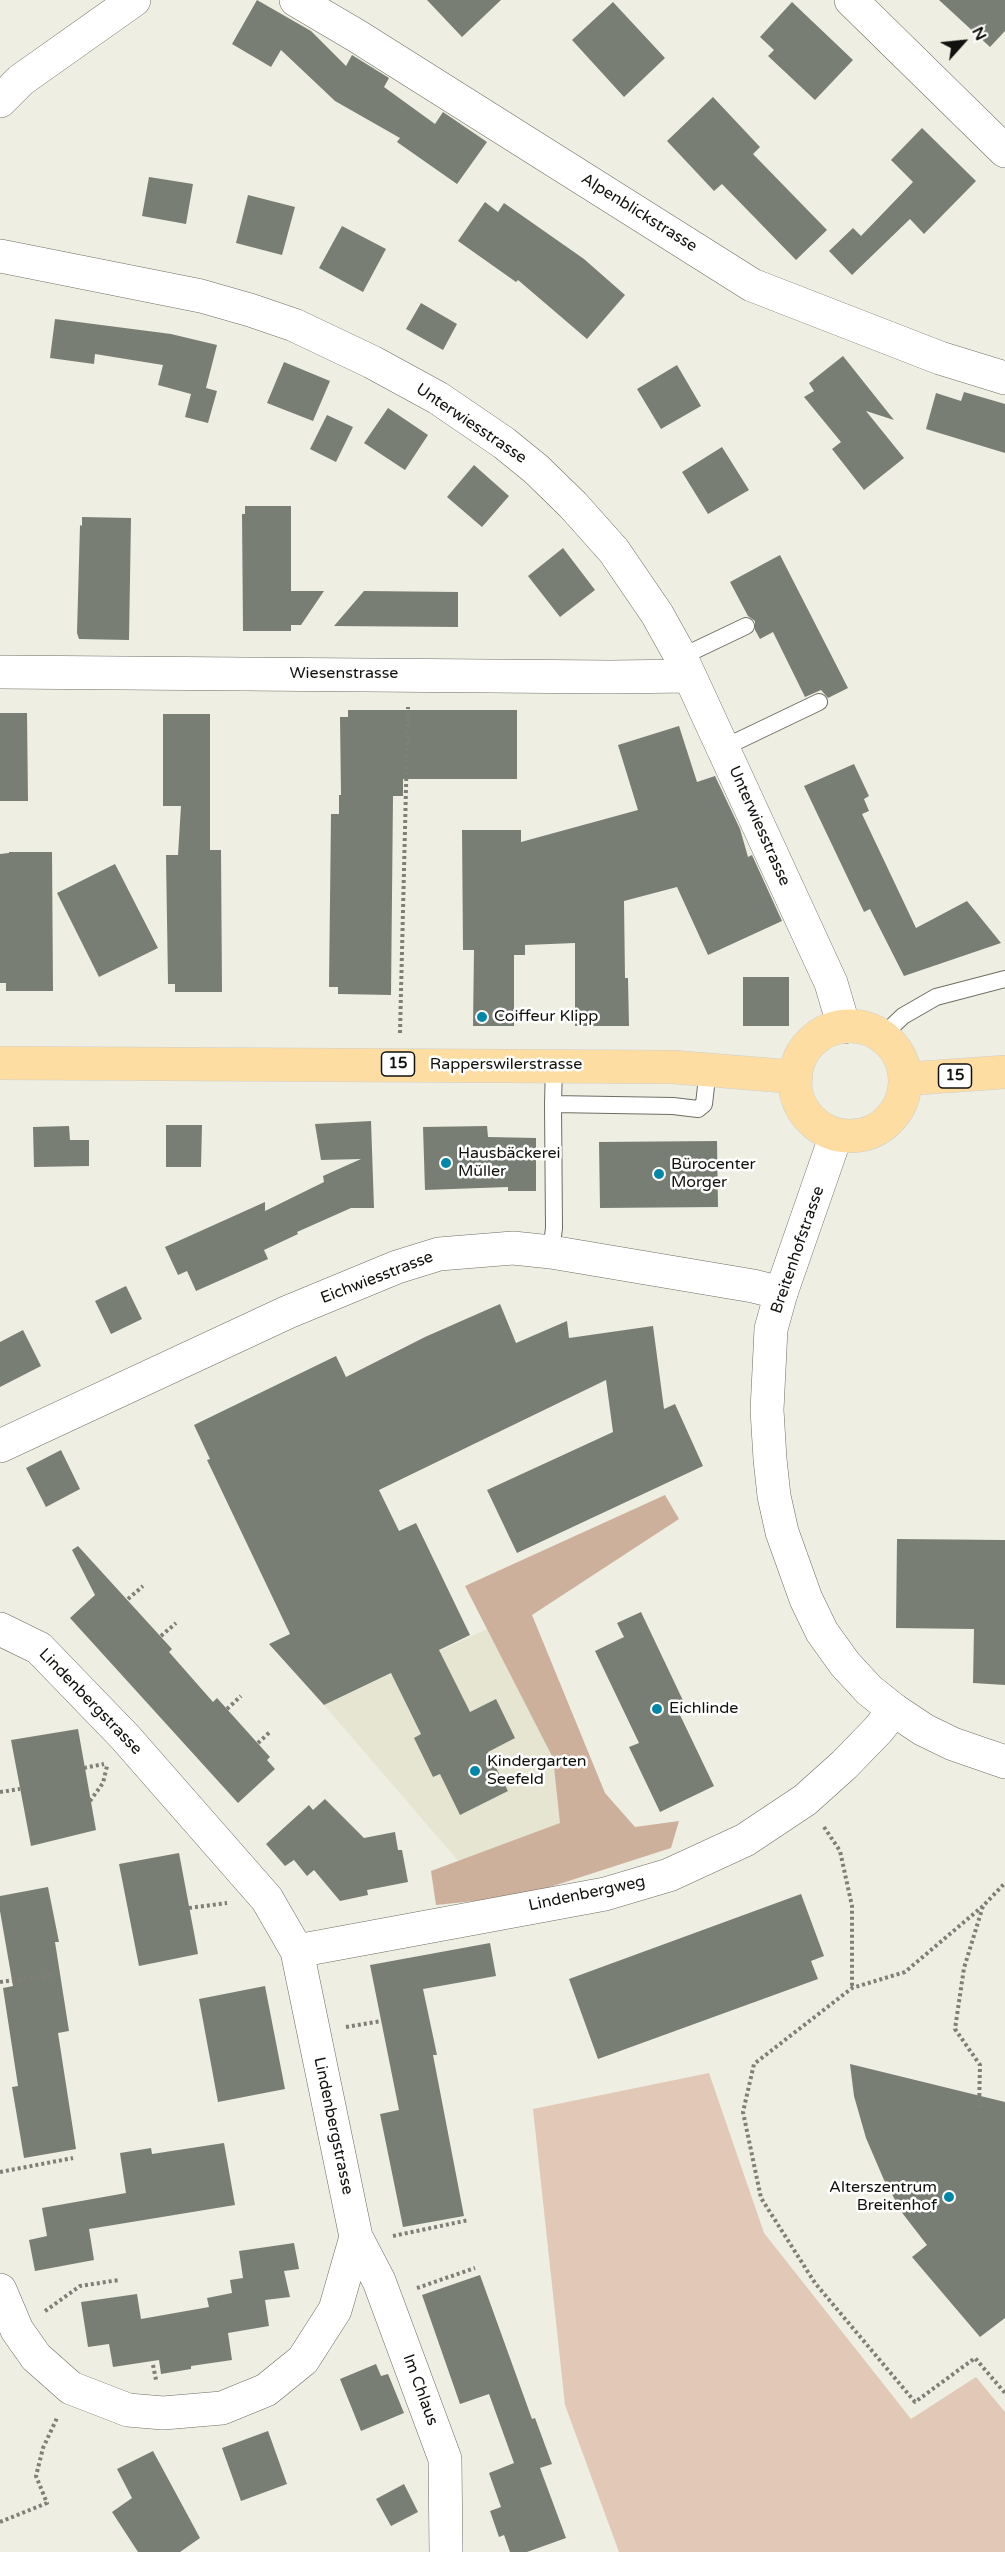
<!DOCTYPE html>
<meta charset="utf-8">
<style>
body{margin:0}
#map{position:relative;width:1005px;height:2552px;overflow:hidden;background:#eeeee2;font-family:"Varela Round",sans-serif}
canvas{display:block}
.north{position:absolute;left:933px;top:12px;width:60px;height:60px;-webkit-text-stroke:4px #fff;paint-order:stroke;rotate:63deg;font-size:16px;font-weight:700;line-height:24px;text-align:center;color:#11110d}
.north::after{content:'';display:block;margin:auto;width:21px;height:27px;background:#11110d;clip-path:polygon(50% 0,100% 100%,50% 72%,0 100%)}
</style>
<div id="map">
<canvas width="1005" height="2552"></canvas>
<div class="north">N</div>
</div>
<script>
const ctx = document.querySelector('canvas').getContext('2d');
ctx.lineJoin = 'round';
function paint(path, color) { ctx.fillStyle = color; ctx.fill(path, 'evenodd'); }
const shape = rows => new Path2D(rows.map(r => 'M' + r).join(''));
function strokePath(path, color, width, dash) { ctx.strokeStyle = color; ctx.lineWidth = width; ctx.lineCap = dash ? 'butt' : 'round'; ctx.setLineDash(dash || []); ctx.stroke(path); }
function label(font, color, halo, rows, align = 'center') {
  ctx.font = font + ' "Varela Round",sans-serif'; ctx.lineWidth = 5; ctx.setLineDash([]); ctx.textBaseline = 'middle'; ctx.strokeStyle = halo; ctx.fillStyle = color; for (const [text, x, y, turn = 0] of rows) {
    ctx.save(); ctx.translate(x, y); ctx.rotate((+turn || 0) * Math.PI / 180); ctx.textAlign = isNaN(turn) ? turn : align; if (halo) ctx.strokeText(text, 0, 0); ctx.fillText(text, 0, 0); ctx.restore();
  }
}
paint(shape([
 [502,1622,599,1838,479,1885,324,1705]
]), '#e6e5d1');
paint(shape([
 [709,2073,764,2233,911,2419,976,2377,1005,2412,1005,2552,619,2552,565,2405,533,2109]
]), '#e2c8b6');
paint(shape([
 [665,1495,679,1519,532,1615,605,1793,635,1827,679,1821,671,1848,522,1896,436,1905,431,1871,560,1823,553,1758,465,1586]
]), '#cdb09b');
paint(shape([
 [257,0,311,31,346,66,352,55,389,78,384,87,435,124,443,112,487,142,457,184,397,142,400,138,335,101,281,50,271,67,232,44],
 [427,0,501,0,462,37],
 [939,0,1005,0,1005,31,990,47],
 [613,2,665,58,624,97,572,40],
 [792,2,853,60,815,100,768,56,774,50,760,37],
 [713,97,760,147,753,154,827,230,796,260,722,184,714,191,667,141],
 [922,128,976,181,924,234,910,219,852,275,829,251,853,228,861,236,913,182,891,160],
 [149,177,193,184,186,224,142,216],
 [248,195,295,207,282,255,236,243],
 [485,202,498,212,504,203,584,259,625,295,587,339,518,280,516,282,458,241],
 [342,226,386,249,363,292,319,268],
 [421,303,457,324,443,350,406,329],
 [55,319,171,334,217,345,206,388,217,391,208,423,185,417,191,394,158,385,163,365,95,354,94,364,50,358],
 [843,356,894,420,866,411,904,458,864,490,832,449,841,442,804,397,814,391,809,383],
 [284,362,330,381,313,421,267,403],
 [677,365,701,406,661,429,637,389],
 [964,392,1005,404,1005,453,926,429,936,393,961,401],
 [388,408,428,435,405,470,364,443],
 [327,415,353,427,336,462,310,449],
 [722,447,749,490,708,514,682,472],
 [474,465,509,496,482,527,447,497],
 [245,506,291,506,291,591,324,591,301,625,291,625,291,631,243,631,242,514,245,514],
 [82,517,131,518,129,640,79,639,77,633,80,525,82,526],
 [563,548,595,590,560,617,528,576],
 [780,555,848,688,828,698,821,690,805,697,773,632,760,639,755,630,755,621,748,616,730,582],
 [364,591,458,592,458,627,334,626],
 [348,710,517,710,517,779,403,779,403,796,393,796,391,995,338,994,338,987,329,987,331,814,339,814,339,795,341,795,340,717,348,717],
 [0,713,27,713,28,801,0,801],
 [163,714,210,714,210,850,221,850,222,992,175,992,175,984,168,984,166,855,178,855,181,806,163,806],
 [679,726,697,782,715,776,740,829,748,857,752,855,782,921,708,955,677,887,624,901,625,978,628,978,629,1026,575,1026,575,943,525,945,525,955,514,955,514,1026,473,1026,474,950,463,950,462,830,521,830,521,842,638,810,618,745],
 [854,764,869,796,864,799,869,811,862,814,916,928,967,901,1001,943,904,976,870,909,864,912,804,786],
 [9,852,52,852,53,991,6,991,6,983,0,983,0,854,9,853],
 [115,864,158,948,99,977,57,893],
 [743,977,789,977,789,1026,743,1026],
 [371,1121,374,1208,351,1208,297,1232,298,1234,264,1250,268,1259,196,1291,187,1271,178,1275,165,1247,265,1202,265,1211,324,1182,323,1176,361,1159,321,1160,315,1124],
 [166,1125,202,1125,201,1167,166,1167],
 [69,1126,70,1140,89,1140,89,1166,34,1167,33,1127],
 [487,1126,488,1137,536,1138,536,1191,508,1191,508,1187,425,1190,423,1127],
 [717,1141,718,1207,600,1208,599,1142],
 [126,1286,142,1319,111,1334,95,1301],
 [500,1304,516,1343,567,1321,569,1338,653,1326,664,1409,675,1404,703,1466,517,1553,487,1490,613,1432,606,1380,379,1490,399,1531,416,1523,470,1635,439,1650,470,1712,496,1699,515,1738,488,1752,508,1791,460,1815,440,1774,433,1777,414,1738,421,1734,391,1673,324,1705,269,1644,290,1634,207,1460,210,1459,194,1425,336,1356,346,1377,425,1337],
 [23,1330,41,1366,0,1387,0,1342],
 [61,1450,80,1489,46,1507,26,1468],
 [897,1539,1005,1540,1005,1685,973,1683,974,1629,896,1628],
 [78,1546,172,1649,169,1652,213,1702,217,1698,270,1757,267,1760,275,1769,238,1803,70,1618,95,1595,72,1550],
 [641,1612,688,1711,680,1715,714,1786,660,1812,629,1747,639,1743,595,1651,624,1637,617,1623],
 [78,1729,96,1830,31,1846,11,1740],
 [325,1799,364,1838,395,1832,398,1850,402,1850,408,1882,367,1890,368,1895,340,1901,314,1870,307,1876,294,1860,285,1866,266,1844,309,1805,313,1810],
 [179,1853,198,1954,139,1966,119,1864],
 [48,1887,59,1942,55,1942,69,2031,58,2033,76,2149,24,2158,12,2087,18,2086,3,1988,13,1986,0,1911,0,1896],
 [801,1894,824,1956,811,1961,818,1979,598,2059,569,1979],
 [490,1943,496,1976,423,1989,437,2055,433,2055,464,2216,403,2227,380,2114,399,2110,370,1965],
 [265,1986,285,2089,218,2102,199,1999],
 [850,2064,1005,2102,1005,2318,980,2337,912,2257,927,2245,903,2214,884,2180,866,2138,854,2096],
 [224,2143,235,2205,89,2229,94,2260,35,2271,29,2240,47,2236,42,2208,126,2193,120,2153,151,2148,152,2154],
 [294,2243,299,2269,284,2271,290,2297,265,2300,269,2326,228,2333,232,2360,191,2366,191,2369,161,2374,159,2360,113,2367,109,2344,88,2347,81,2302,137,2294,141,2319,209,2307,207,2298,232,2293,230,2280,243,2278,239,2251],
 [480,2275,532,2419,535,2418,552,2464,540,2468,566,2538,527,2552,510,2552,504,2535,499,2537,490,2511,501,2507,489,2473,514,2463,489,2394,460,2404,422,2295],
 [376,2364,381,2376,388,2374,404,2413,361,2431,340,2379],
 [268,2431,287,2484,241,2501,222,2448],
 [153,2451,200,2538,180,2552,138,2552,112,2512,132,2498,117,2469],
 [404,2484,418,2512,391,2526,376,2499]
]), '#797e74');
const lane = shape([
 [681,657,746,626],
 [723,748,819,702],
 [882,1036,903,1016,936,997,1005,979],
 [553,1104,554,1065],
 [551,1252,554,1228,553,1104,673,1106,698,1109,704,1104,708,1069]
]);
const street = shape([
 [296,0,357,36,752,285,940,358,1005,378],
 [851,0,1005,151],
 [0,101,21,80,134,0],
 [0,256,201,296,250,310,294,325,372,362,438,398,504,443,536,469,573,505,614,551,657,614,681,657,831,983,844,1027],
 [0,672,611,677,689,676],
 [0,1446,288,1312,397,1267,439,1254,513,1248,551,1252,753,1286,781,1293],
 [0,1629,39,1648,125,1737,267,1899,297,1951,356,2237,335,2310,303,2360,266,2390,222,2408,163,2413,128,2410,71,2388,36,2357,17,2330,0,2290],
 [297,1951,605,1894,669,1875,745,1840,805,1800,844,1765,878,1730,894,1710],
 [356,2237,379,2281,445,2459,446,2552]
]);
const secondary = shape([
 [836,1135,781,1293,771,1329,767,1410,770,1459,774,1496,782,1532,806,1599,822,1632,845,1664,869,1690,894,1710,924,1730,953,1744,1005,1762]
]);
const primary = shape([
 '795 1081a55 55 0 1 1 110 0a55 55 0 1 1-110 0Z',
 [0,1063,673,1067,796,1077],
 [905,1079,1005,1072]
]);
strokePath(lane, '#6e6d63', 18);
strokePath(street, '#6e6d63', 34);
strokePath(secondary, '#6e6d63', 34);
strokePath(primary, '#cfcfcf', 34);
strokePath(shape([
 [400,1033,408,707],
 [128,1599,143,1586],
 [161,1636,176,1623],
 [227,1709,241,1696],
 [258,1743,271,1731],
 [84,1768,104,1764],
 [0,1792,20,1789],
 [90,1801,103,1783,107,1766],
 [824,1827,840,1851,852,1906,852,1988],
 [983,1906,905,1972,852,1988,754,2064,743,2112,761,2198,815,2283,915,2402,975,2358,1005,2393],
 [189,1908,227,1903],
 [0,1982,54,1975],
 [346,2027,381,2021],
 [979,2108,980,2065,955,2029,964,1968,983,1906,1005,1883],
 [0,2172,73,2158],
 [393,2236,469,2220],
 [417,2288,475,2268],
 [45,2311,80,2286,119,2280],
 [153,2365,156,2380],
 [0,2522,47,2503,36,2476,43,2448,57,2418]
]), '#7f7f77', 4, [3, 3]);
strokePath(lane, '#fff', 16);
strokePath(street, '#fff', 33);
strokePath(secondary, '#fff', 33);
strokePath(primary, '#fddda2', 33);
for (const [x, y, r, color] of [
 [482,1017,6,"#0087a8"],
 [446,1163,6,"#0087a8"],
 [659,1174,6,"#0087a8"],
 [657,1709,6,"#0087a8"],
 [475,1771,6,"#0087a8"],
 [949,2197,6,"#0087a8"]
]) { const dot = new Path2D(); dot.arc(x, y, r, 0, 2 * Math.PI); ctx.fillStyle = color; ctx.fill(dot); strokePath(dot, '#fff', 2); }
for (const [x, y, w] of [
 [398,1064,33],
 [955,1076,33]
]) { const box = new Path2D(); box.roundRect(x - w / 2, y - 12, w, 24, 4.5); ctx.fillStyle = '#fff'; ctx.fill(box); strokePath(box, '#11110d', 1.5); }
label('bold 15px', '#11110d', null, [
 ["15",398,1064],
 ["15",955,1076]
]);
label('16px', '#11110d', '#fff', [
 ["Alpenblickstrasse",639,213,32],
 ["Unterwiesstrasse",471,424,34],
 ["Wiesenstrasse",344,674],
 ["Unterwiesstrasse",759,826,66],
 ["Rapperswilerstrasse",506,1065],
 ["Breitenhofstrasse",798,1250,-71],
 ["Eichwiesstrasse",377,1278,-21],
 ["Lindenbergstrasse",90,1702,46],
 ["Lindenbergweg",587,1894,-12],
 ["Lindenbergstrasse",333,2126,78],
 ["Im Chlaus",420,2390,70]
]);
label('16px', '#11110d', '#fff', [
 ["Coiffeur Klipp",494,1017],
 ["Hausbäckerei",458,1154],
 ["Müller",458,1172],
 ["Bürocenter",671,1165],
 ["Morger",671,1183],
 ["Eichlinde",669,1709],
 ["Kindergarten",487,1762],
 ["Seefeld",487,1780],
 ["Alterszentrum",937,2188,"right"],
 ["Breitenhof",937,2206,"right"]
], 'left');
</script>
